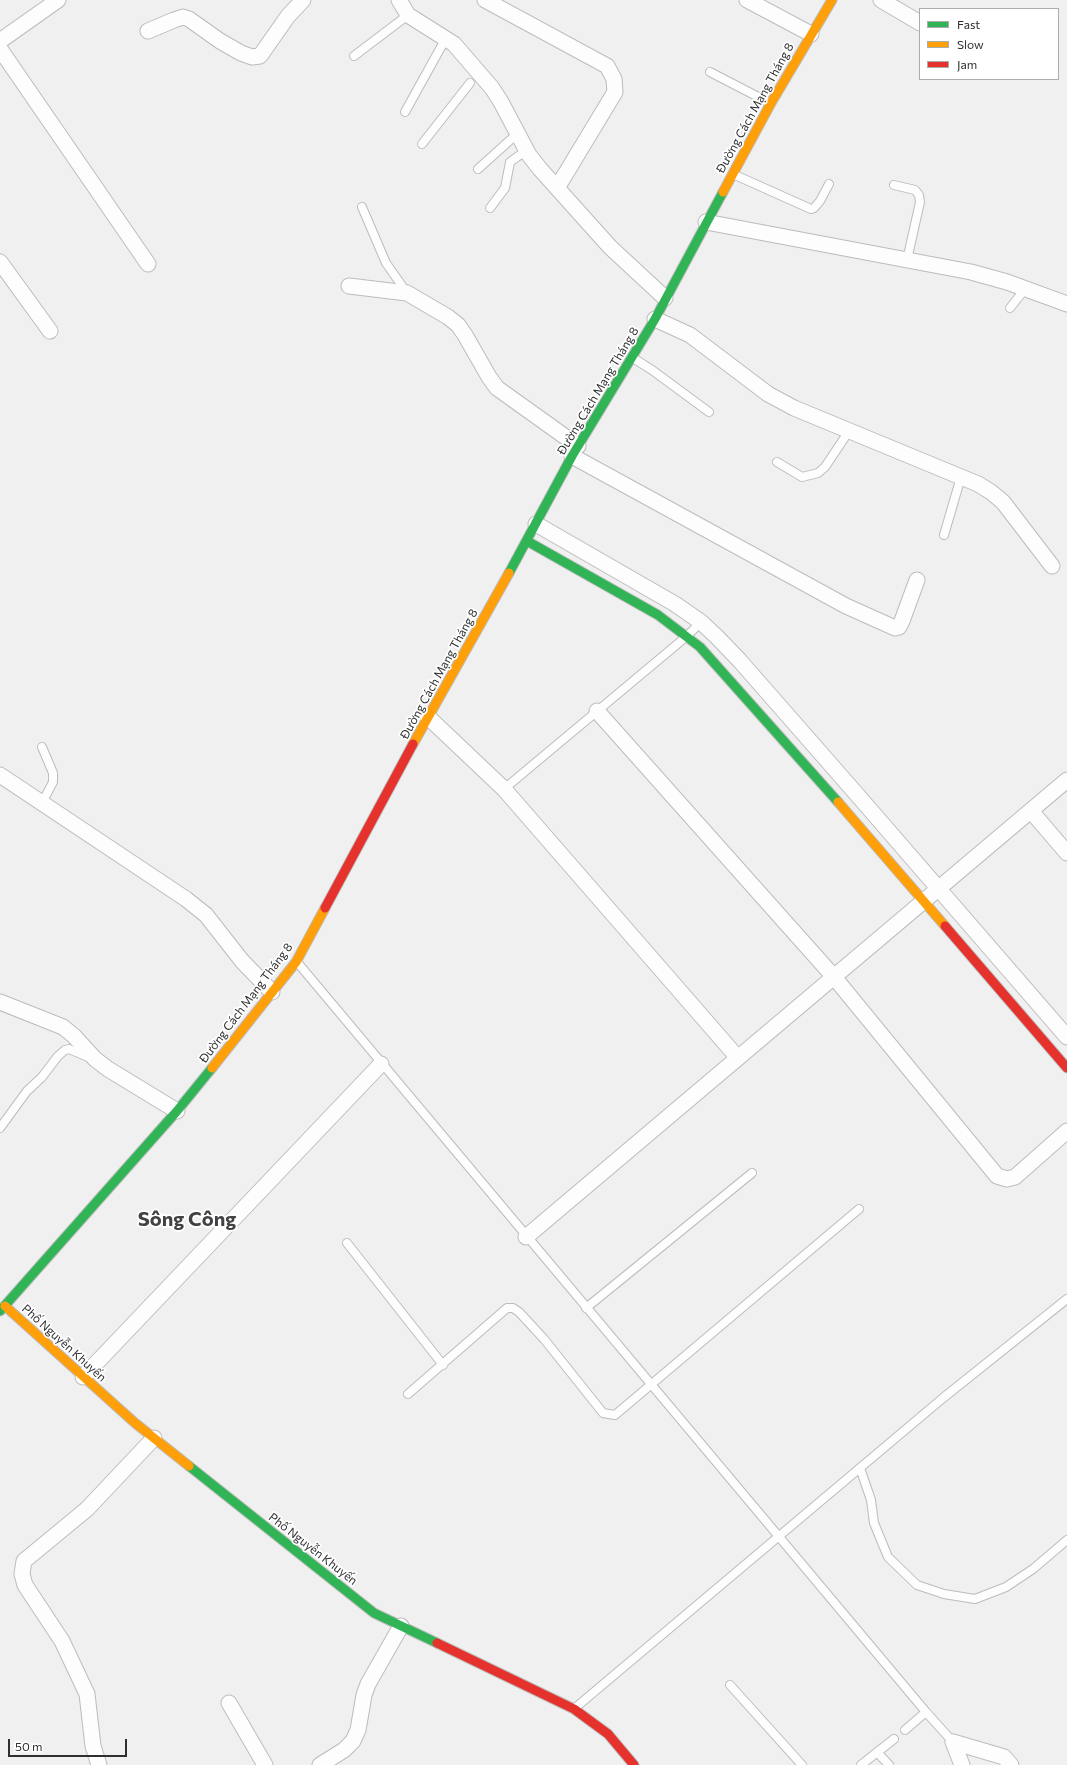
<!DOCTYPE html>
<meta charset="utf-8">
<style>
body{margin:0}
#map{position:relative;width:1067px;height:1765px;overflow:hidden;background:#f0f0f0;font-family:Commissioner,sans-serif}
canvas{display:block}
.legend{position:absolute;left:919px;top:8px;width:140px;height:72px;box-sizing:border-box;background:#fff;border:1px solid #abacac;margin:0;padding:5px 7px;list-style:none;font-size:12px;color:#2e2f30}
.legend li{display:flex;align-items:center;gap:8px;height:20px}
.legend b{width:20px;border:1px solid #abacac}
.scale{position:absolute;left:8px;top:1739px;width:119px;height:18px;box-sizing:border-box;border:2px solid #2e2f30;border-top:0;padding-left:5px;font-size:12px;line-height:14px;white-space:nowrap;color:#2e2f30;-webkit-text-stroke:3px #fff;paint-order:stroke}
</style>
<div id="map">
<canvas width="1067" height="1765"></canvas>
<ul class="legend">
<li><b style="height:5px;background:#30b455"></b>Fast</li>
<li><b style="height:5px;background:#ff9f0a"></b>Slow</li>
<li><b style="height:5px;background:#e5322d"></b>Jam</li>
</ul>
<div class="scale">50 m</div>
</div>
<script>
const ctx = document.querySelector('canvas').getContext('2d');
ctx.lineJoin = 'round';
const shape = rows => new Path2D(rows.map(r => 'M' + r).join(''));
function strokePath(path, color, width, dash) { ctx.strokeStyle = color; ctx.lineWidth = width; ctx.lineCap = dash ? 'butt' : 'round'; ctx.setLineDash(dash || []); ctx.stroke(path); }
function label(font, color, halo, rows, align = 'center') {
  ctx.font = font + ' Commissioner,sans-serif'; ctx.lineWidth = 3.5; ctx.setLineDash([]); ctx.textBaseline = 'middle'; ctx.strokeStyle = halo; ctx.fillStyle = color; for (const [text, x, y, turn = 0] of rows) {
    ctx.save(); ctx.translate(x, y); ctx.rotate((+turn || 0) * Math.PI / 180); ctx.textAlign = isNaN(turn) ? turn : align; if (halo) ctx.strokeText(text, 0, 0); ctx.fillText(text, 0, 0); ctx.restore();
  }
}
const lane = shape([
 [354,56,408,15],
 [710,72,770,103],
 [405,112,446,38],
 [422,144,470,83],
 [478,169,518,133],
 [735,175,811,209,814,208,820,201,829,184],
 [894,185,915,190,919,195,920,202,907,260],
 [362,207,386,263,407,293],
 [490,208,505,188,510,162,527,150],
 [1010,308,1025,289],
 [633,358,652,370,709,412],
 [777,462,802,477,818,473,825,467,849,431],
 [944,535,961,477],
 [504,789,687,636,701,622],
 [42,803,53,782,53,773,42,747],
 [297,962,926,1712,953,1742],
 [0,1128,27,1091,42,1077,58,1056,65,1050,69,1049,88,1057],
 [347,1243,443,1365],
 [586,1308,752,1173],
 [408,1394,507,1308,513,1308,519,1312,544,1339,603,1413,615,1415,859,1209],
 [860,1468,871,1500,874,1523,888,1557,917,1585,944,1594,975,1599,1006,1587,1033,1569,1067,1540],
 [730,1685,802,1765],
 [575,1708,943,1398,1067,1299],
 [905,1730,926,1712],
 [877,1752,889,1765],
 [861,1765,894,1739]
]);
const street = shape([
 [399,0,408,15,454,44,492,88,501,102,529,155,540,169,610,247,665,298],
 [485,0,607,66,614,79,615,92,557,188],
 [747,0,811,34],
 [881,0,920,23],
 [148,31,174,20,183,17,189,19,220,41,241,53,252,57,260,56,288,16,303,0],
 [0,41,58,0],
 [0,49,148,264],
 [706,222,971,272,1007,282,1067,304],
 [0,262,50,331],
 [349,286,407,293,448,317,458,325,465,335,489,377,497,388,578,446],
 [655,319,690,335,768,394,794,408,978,484,991,492,1003,502,1052,566],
 [572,456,846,606,895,628,899,627,902,621,917,580],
 [536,524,675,604,701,622,717,637,740,661,860,798,1067,1037],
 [597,711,834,977,997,1176,1007,1179,1015,1177,1067,1131],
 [428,717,504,789,738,1058],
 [0,775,186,899,206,915,242,961,272,992],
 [1031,811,1067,853],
 [0,1002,63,1027,74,1036,95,1059,108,1069,177,1111],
 [526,1237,1067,780],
 [83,1377,381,1064],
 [229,1703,265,1765],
 [953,1742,1004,1757,1011,1765],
 [953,1742,962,1765],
 [99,1765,93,1746,87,1694,62,1641,25,1585,22,1574,24,1561,87,1509,154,1438],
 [320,1765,344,1750,353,1741,358,1730,364,1695,368,1684,401,1626]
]);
const fast = shape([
 [527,541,658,615,700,647,838,802],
 [509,573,572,456,655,319,723,192],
 [0,1311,177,1111,212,1068],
 [189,1466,374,1613,437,1643]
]);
const slow = shape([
 [723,192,771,103,832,0],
 [413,744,509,573],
 [838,802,945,926],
 [212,1068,296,962,325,908],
 [5,1306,135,1423,189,1466]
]);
const jam = shape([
 [325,908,413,744],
 [945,926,1067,1068],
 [437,1643,574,1709,608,1734,634,1765]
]);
strokePath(lane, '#bcbcbc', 10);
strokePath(street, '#bcbcbc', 17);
strokePath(fast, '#bcbcbc', 11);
strokePath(slow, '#bcbcbc', 11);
strokePath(jam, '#bcbcbc', 11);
strokePath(lane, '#fdfdfd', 8);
strokePath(street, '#fdfdfd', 15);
strokePath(fast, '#30b455', 9);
strokePath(slow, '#ff9f0a', 9);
strokePath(jam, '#e5322d', 9);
label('12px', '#2e2f30', '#fff', [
 ["Đường Cách Mạng Tháng 8",755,108,-61],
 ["Đường Cách Mạng Tháng 8",598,391,-59],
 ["Đường Cách Mạng Tháng 8",439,674,-61],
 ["Đường Cách Mạng Tháng 8",246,1003,-53],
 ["Phố Nguyễn Khuyến",64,1343,42],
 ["Phố Nguyễn Khuyến",313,1549,38]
]);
label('bold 20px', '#424244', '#fff', [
 ["Sông Công",187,1219]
]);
</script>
